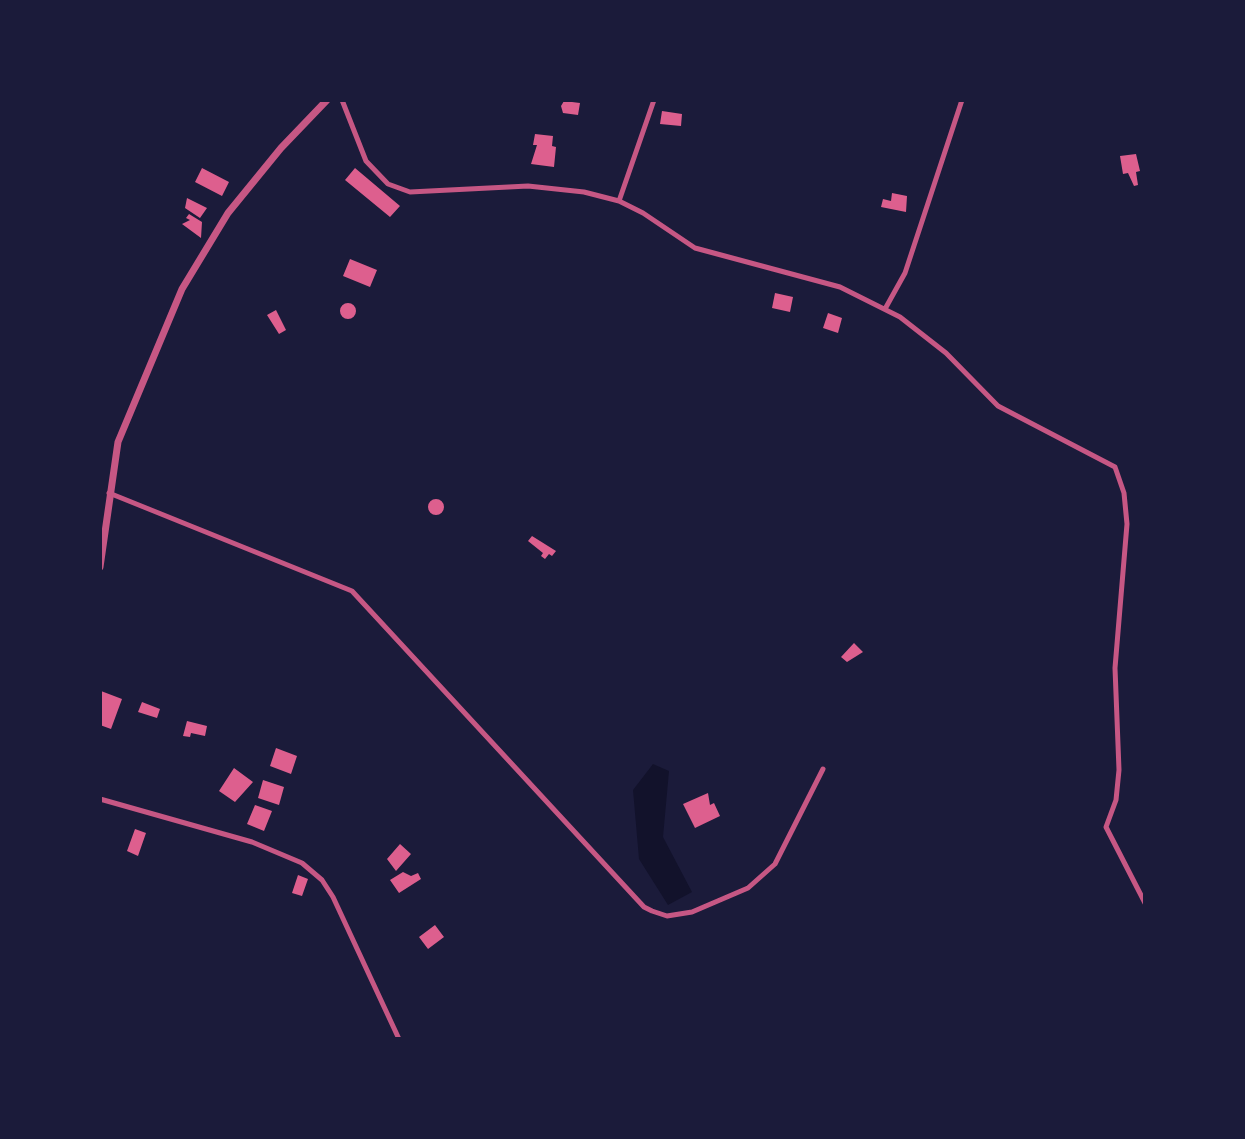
<!DOCTYPE html>
<style>
body{margin:0}
#map{position:relative;width:1245px;height:1139px;overflow:hidden;background:#1b1b3a;font-family:Commissioner,sans-serif}
canvas{display:block}
.frame{position:absolute;inset:0;border:102px solid #1b1b3a;pointer-events:none}
</style>
<div id="map">
<canvas width="1245" height="1139"></canvas>
<div class="frame"></div>
</div>
<script>
const ctx = document.querySelector('canvas').getContext('2d');
ctx.lineJoin = 'round';
function paint(path, color) { ctx.fillStyle = color; ctx.fill(path, 'evenodd'); }
const shape = rows => new Path2D(rows.map(r => 'M' + r).join(''));
function strokePath(path, color, width, dash) { ctx.strokeStyle = color; ctx.lineWidth = width; ctx.lineCap = dash ? 'butt' : 'round'; ctx.setLineDash(dash || []); ctx.stroke(path); }
paint(shape([
 [653,764,669,771,663,837,692,892,668,905,639,859,633,790]
]), '#12122b');
paint(shape([
 [564,101,580,103,578,115,563,113,561,106],
 [662,111,682,114,681,126,660,124],
 [535,134,553,136,552,146,556,147,554,167,531,164,537,145,533,145],
 [1136,154,1140,171,1136,172,1138,185,1134,186,1128,173,1123,174,1120,156],
 [202,168,229,182,222,196,195,182],
 [355,168,400,206,390,217,345,180],
 [892,193,907,196,906,212,881,207,883,199,891,201],
 [187,198,207,208,200,218,185,208],
 [189,214,202,222,201,238,182,224,190,220,186,218],
 [350,259,377,270,370,287,343,276],
 [775,293,793,297,790,312,772,308],
 '340 311a8 8 0 1 1 16 0a8 8 0 1 1-16 0Z',
 [276,310,286,330,279,334,267,315],
 [828,313,842,318,838,333,823,328],
 '428 507a8 8 0 1 1 16 0a8 8 0 1 1-16 0Z',
 [532,536,556,551,552,556,549,554,545,559,541,556,543,553,528,541],
 [854,643,863,652,847,662,841,657],
 [101,691,122,699,111,729,100,725],
 [142,702,160,709,157,718,138,712],
 [187,721,207,726,205,736,191,733,190,737,183,736],
 [276,748,297,756,291,774,270,766],
 [234,768,253,782,235,802,219,791],
 [263,780,284,787,279,805,258,798],
 [708,793,710,805,714,803,720,816,695,828,683,804],
 [255,805,272,811,264,831,247,824],
 [135,829,146,833,138,856,127,851],
 [400,844,411,854,396,871,387,859],
 [403,872,411,876,418,873,421,879,399,893,390,880],
 [298,875,308,879,302,896,292,893],
 [435,925,444,937,428,949,419,937]
]), '#dd5f8e');
strokePath(shape([
 [342,100,366,161,388,184,410,192,528,186,584,192,619,201,643,213,695,248,840,287,900,317,946,353,998,406,1115,467,1124,493,1127,524,1115,668,1119,770,1116,800,1106,827,1145,903],
 [619,201,654,100],
 [885,309,905,273,962,100],
 [109,493,352,591,644,907,652,911,667,916,692,912,748,888,775,864,823,769],
 [100,799,252,842,302,863,322,880,333,897,399,1039]
]), '#c65784', 5);
strokePath(shape([
 [100,567,118,442,182,289,228,213,281,148,327,100]
]), '#c65784', 7);
</script>
